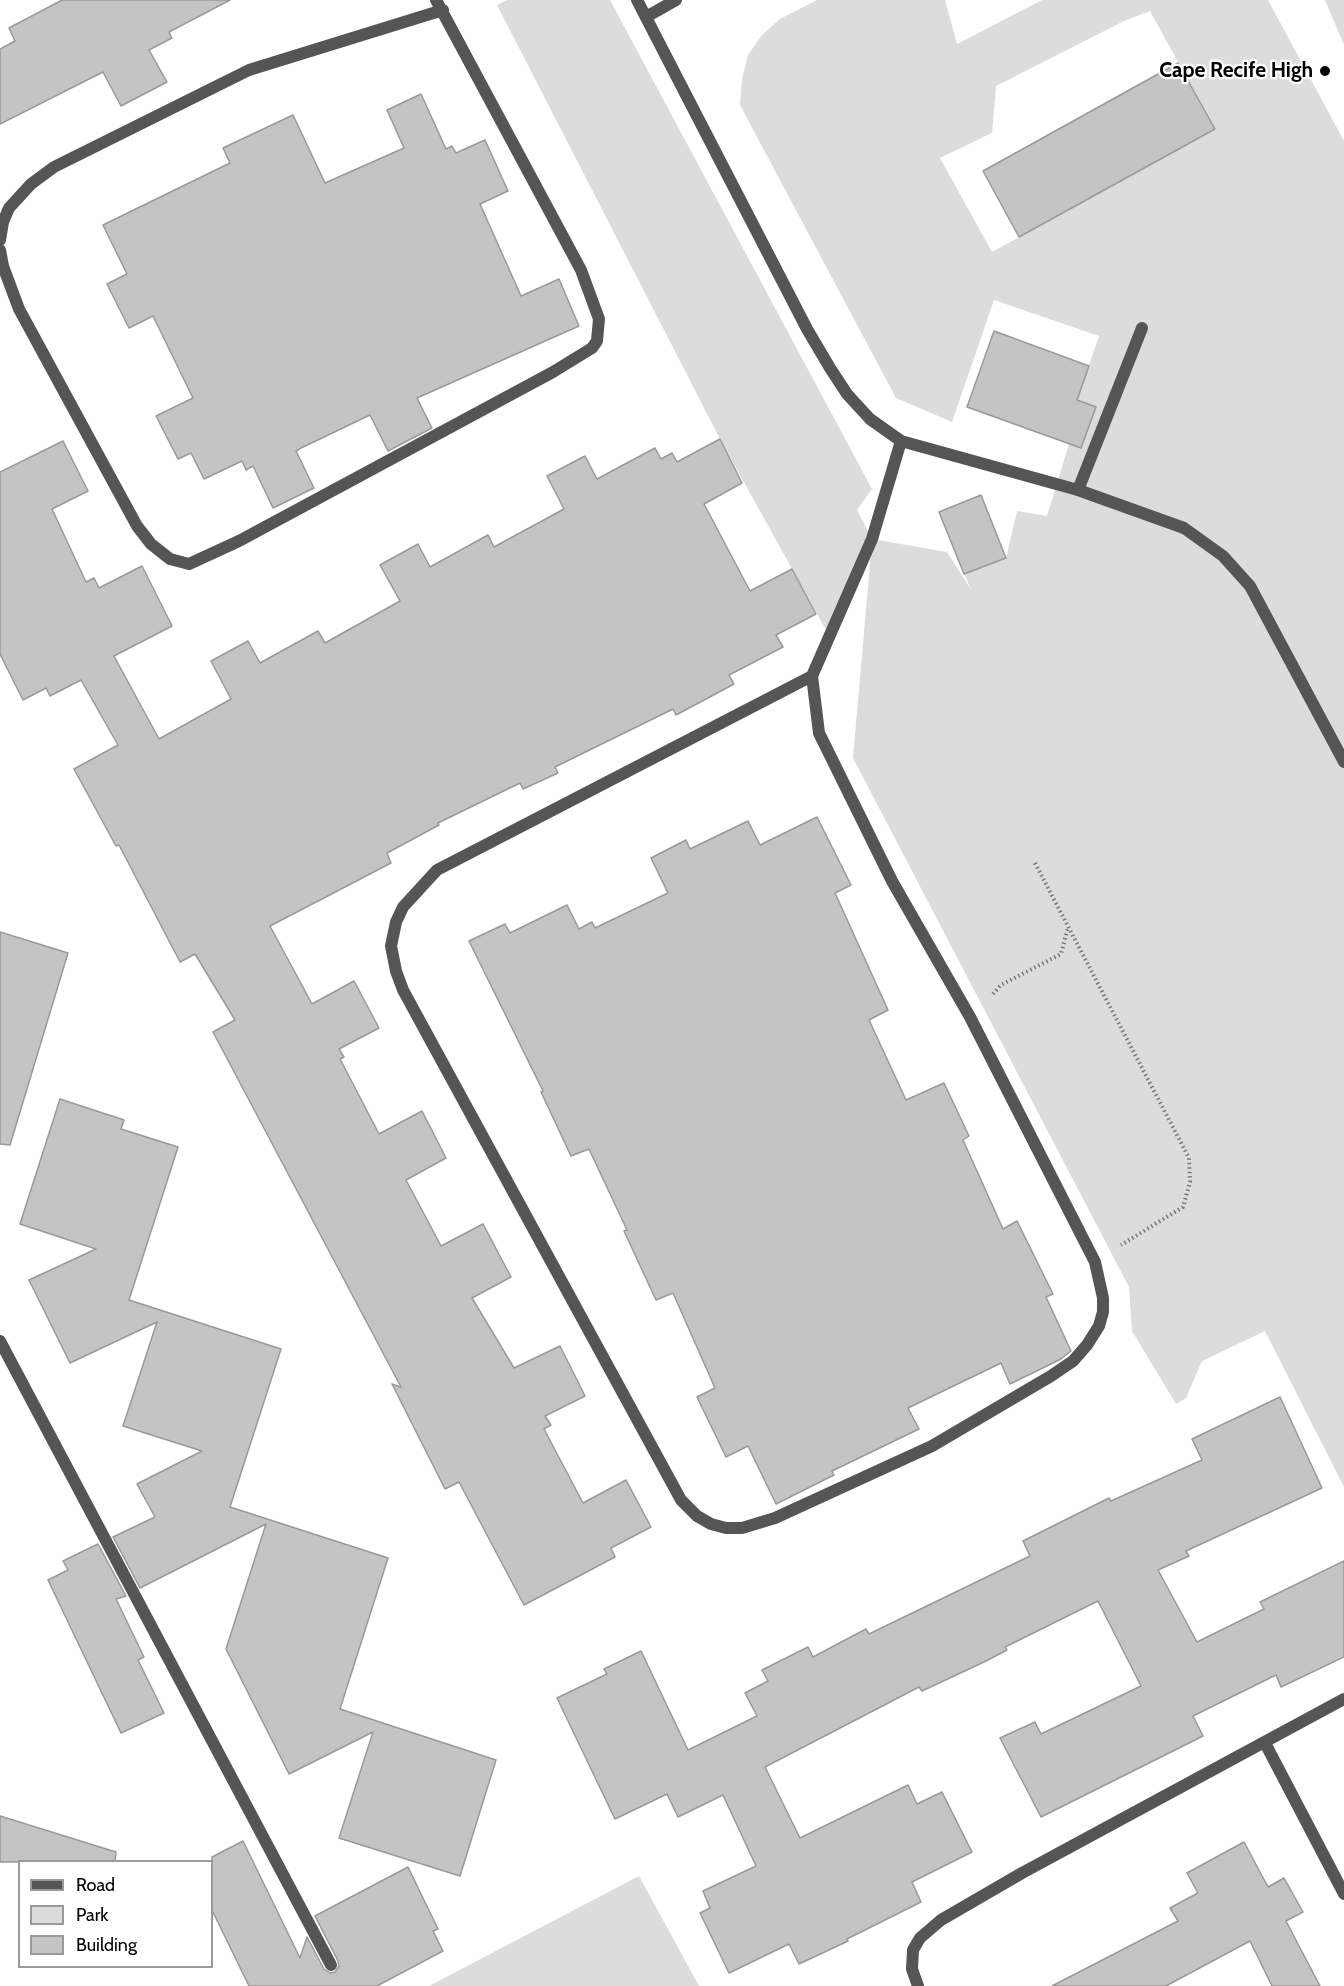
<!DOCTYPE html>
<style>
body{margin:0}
#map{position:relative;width:1344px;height:1986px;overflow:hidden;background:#fff;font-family:Cabin,sans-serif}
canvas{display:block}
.legend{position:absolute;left:18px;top:1860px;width:195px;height:108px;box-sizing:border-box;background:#fff;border:2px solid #999;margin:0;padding:8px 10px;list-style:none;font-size:18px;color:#000}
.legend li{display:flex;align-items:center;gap:12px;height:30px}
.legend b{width:30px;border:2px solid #999}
</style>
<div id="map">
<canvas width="1344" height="1986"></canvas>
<ul class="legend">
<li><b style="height:8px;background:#555"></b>Road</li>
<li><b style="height:16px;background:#dcdcdc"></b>Park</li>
<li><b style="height:16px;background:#c4c4c4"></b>Building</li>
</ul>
</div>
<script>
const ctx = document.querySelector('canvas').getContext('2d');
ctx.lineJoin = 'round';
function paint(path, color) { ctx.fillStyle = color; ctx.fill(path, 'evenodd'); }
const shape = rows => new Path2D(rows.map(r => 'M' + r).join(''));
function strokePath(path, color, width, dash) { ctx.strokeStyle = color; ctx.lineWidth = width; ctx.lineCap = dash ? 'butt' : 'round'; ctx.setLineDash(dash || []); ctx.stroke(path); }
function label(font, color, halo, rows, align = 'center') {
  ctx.font = font + ' Cabin,sans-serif'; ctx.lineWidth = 4.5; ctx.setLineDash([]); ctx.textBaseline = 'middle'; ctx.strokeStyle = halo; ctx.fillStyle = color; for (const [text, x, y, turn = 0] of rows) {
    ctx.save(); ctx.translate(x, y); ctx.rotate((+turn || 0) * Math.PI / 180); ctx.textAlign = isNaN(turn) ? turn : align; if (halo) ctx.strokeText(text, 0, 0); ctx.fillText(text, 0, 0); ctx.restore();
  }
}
paint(shape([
 [507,0,610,0,872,489,857,510,872,539,947,552,972,591,964,574,1006,558,1017,511,1047,516,1069,444,1081,447,1096,407,1077,400,1099,336,994,300,952,422,896,398,740,105,742,79,748,55,762,35,780,19,817,0,945,0,957,44,1042,0,1268,0,1344,141,1344,1487,1265,1331,1202,1361,1186,1398,1176,1404,1132,1331,1129,1287,853,758,872,541,826,630,720,439,497,5],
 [1150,11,1215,129,992,252,940,158,992,133,996,86,1124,21],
 [1325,0,1344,0,1344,45],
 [639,1876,699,1986,429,1986]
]), '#dcdcdc');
const building = shape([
 [62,0,230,0,169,32,172,38,149,50,167,82,121,106,103,72,0,124,0,49,15,41,9,28,62,0],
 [1178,63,1215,129,1019,237,983,171,1178,63],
 [421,94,446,149,452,146,456,153,485,140,508,191,480,204,521,296,559,279,579,326,417,398,432,428,388,451,370,415,301,448,296,451,314,488,273,508,253,466,246,470,242,461,204,479,191,453,178,459,156,416,193,398,153,316,129,328,107,284,127,274,103,225,230,163,223,148,293,115,325,183,404,148,387,110,421,94],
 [994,331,1089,366,1077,400,1096,407,1081,448,967,407,994,331],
 [720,439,742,483,704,504,750,591,792,569,816,614,776,635,783,647,729,675,734,684,676,715,673,709,555,767,558,773,523,789,520,783,438,823,439,825,387,853,391,863,270,926,312,1004,354,981,379,1028,339,1049,344,1057,340,1059,379,1134,422,1111,446,1158,406,1180,441,1246,483,1224,511,1277,472,1298,514,1368,560,1346,585,1396,545,1416,551,1425,544,1429,583,1503,626,1480,651,1527,611,1548,615,1557,524,1605,459,1482,445,1489,392,1384,401,1387,213,1032,235,1020,195,954,180,962,119,845,116,846,74,769,118,745,81,680,50,696,46,688,23,700,0,654,0,472,63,441,88,491,52,509,86,582,94,578,99,588,142,566,172,626,114,656,159,739,231,699,211,661,248,641,260,663,318,631,325,643,400,601,380,565,418,544,430,567,488,535,494,547,564,509,547,476,585,456,597,479,655,448,661,459,672,453,677,462,720,439],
 [981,495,1006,558,964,574,939,512,981,495],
 [817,817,851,885,835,893,888,1010,869,1020,906,1100,944,1083,969,1136,963,1140,1003,1229,1017,1221,1053,1294,1046,1297,1071,1351,1061,1359,1010,1384,1001,1363,908,1408,919,1429,832,1471,834,1475,776,1504,748,1446,726,1457,697,1397,715,1388,673,1293,656,1300,624,1231,627,1230,589,1149,571,1156,541,1092,543,1091,469,941,505,924,510,933,567,905,579,929,592,922,595,928,668,893,651,858,686,840,690,849,748,821,760,845,817,817],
 [0,932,68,953,10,1145,0,1144,0,932],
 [60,1099,124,1120,121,1129,178,1147,129,1300,281,1349,230,1507,388,1558,340,1709,496,1760,460,1876,339,1838,373,1732,289,1774,226,1649,266,1524,140,1588,113,1537,155,1517,137,1484,202,1451,123,1426,157,1322,70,1363,29,1280,96,1249,20,1224,60,1099],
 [1280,1397,1322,1488,1186,1551,1189,1556,1158,1570,1197,1642,1264,1609,1260,1602,1344,1561,1344,1657,1281,1687,1276,1675,1193,1716,1203,1736,1041,1817,1000,1738,1035,1722,1041,1734,1141,1686,1098,1601,1005,1647,1007,1650,984,1662,922,1691,919,1687,765,1767,800,1838,908,1785,917,1804,942,1792,972,1852,912,1882,921,1902,847,1939,848,1941,799,1964,789,1944,729,1973,700,1913,710,1908,703,1891,756,1866,723,1795,678,1817,667,1794,615,1819,557,1698,607,1674,604,1669,641,1651,688,1750,757,1716,745,1693,768,1681,762,1670,808,1647,813,1657,866,1629,869,1634,1030,1556,1023,1541,1109,1498,1111,1501,1202,1460,1192,1439,1280,1397],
 [98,1544,126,1596,116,1599,144,1657,138,1660,164,1713,121,1733,48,1580,68,1570,63,1561,98,1544],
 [0,1816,116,1852,115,1862,0,1862,0,1816],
 [243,1841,300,1958,307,1937,324,1969,330,1973,335,1972,339,1966,338,1961,315,1916,408,1867,438,1929,433,1931,443,1951,377,1986,249,1986,212,1910,212,1857,243,1841],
 [1244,1842,1268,1887,1284,1878,1303,1912,1286,1921,1320,1986,1272,1986,1250,1941,1166,1986,1052,1986,1178,1921,1170,1908,1198,1893,1187,1873,1244,1842]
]);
paint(building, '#c4c4c4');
strokePath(building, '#999', 1.5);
strokePath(shape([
 [1035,863,1189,1158,1190,1182,1183,1207,1121,1245],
 [993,994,1001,985,1061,954,1068,927]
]), '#777', 4, [1.5, 3]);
strokePath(shape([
 [1078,490,1184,528,1223,556,1250,586,1344,762]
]), '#555', 12);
strokePath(shape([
 [637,0,807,329,830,368,847,394,870,419,901,441,1078,490,1142,328],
 [646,17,676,0],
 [0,240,3,222,9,208,31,184,54,167,249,70,443,10],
 [0,250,3,266,19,309,137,526,151,544,170,559,189,564,239,541,553,372,592,348,597,341,599,319,581,270,436,0],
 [812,676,437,870,403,907,396,922,391,946,396,971,403,990,681,1500,697,1516,711,1524,726,1528,742,1528,775,1518,932,1446,1051,1376,1073,1361,1087,1345,1099,1326,1103,1312,1103,1298,1095,1262,970,1017,892,881,819,733,812,676,872,539,901,441],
 [0,1341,331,1965],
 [1265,1743,1344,1894],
 [918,1986,912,1969,913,1950,920,1938,941,1920,1022,1873,1344,1699]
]), '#555', 12);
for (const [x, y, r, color] of [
 [1325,71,6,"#000"]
]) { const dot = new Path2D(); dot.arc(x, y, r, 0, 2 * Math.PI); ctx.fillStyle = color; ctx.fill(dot); strokePath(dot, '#fff', 2); }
label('bold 21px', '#000', '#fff', [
 ["Cape Recife High",1313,71]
], 'right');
</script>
